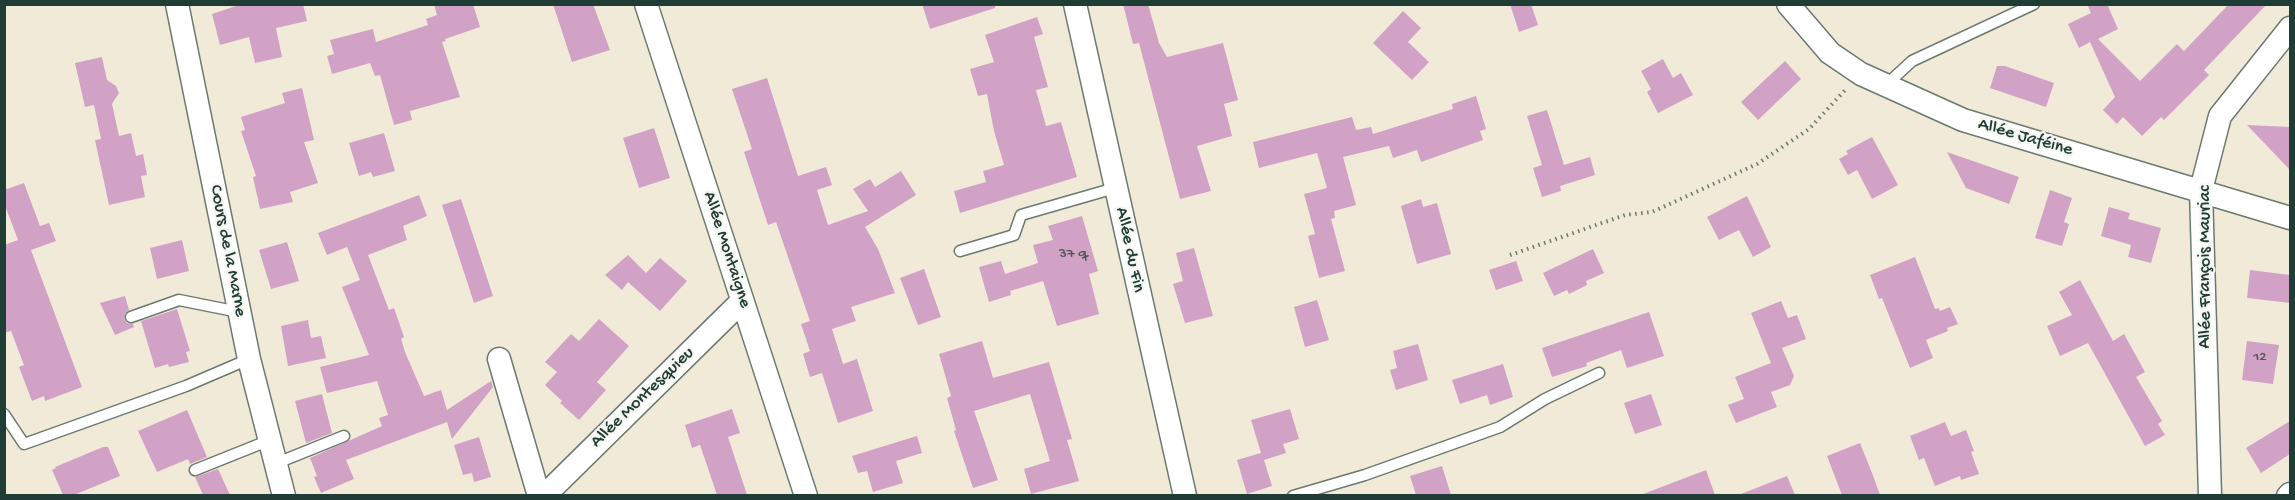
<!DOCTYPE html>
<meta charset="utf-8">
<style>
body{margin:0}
#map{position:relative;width:2295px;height:500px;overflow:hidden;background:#f2ead9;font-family:"Gochi Hand",sans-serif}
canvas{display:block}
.frame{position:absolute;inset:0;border:6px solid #1f3d34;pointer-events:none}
</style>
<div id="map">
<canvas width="2295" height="500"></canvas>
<div class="frame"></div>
</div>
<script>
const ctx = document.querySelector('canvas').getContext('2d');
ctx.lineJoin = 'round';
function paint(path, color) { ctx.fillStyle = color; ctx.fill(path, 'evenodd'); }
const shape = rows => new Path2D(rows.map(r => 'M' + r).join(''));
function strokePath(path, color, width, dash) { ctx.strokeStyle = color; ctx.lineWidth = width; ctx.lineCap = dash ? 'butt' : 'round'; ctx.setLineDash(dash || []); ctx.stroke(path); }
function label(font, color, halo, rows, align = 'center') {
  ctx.font = font + ' "Gochi Hand",sans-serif'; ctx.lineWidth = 4.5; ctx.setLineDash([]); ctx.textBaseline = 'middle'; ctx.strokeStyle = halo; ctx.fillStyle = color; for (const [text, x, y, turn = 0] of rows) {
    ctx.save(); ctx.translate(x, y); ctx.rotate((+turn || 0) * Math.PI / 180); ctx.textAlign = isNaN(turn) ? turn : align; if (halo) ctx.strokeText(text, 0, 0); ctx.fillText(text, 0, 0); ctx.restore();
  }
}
paint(shape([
 [242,4,303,4,307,21,276,28,282,57,255,63,249,37,220,45,212,14],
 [434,4,473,4,480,27,445,39,446,41,442,42,460,97,410,111,412,120,394,125,380,75,375,76,370,63,332,74,327,56,334,54,330,40,373,29,376,42,428,25,426,19,437,15],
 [553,4,593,4,610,50,572,62],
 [922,4,995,4,995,8,930,29],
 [1123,4,1148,4,1159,43,1167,57,1223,43,1238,100,1224,104,1232,136,1197,146,1211,191,1180,199,1139,43,1133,44],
 [1510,4,1531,4,1538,25,1519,32],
 [2087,4,2107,4,2118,29,2098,39,2140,81,2177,44,2184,51,2229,4,2267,4,2204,70,2209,75,2164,120,2161,117,2142,136,2123,117,2117,124,2103,110,2115,97,2090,42,2079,48,2068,24,2091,13],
 [1403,11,1421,28,1408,42,1429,62,1412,80,1373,43],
 [1037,17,1043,34,1034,37,1048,87,1036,90,1046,126,1061,122,1077,177,960,213,954,191,986,182,983,171,1004,165,994,131,987,94,978,96,970,69,994,62,985,35],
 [102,57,107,80,116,86,119,93,112,104,119,136,131,133,136,156,143,154,147,175,141,176,145,197,109,205,95,140,101,139,94,105,85,107,75,63],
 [1663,59,1673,78,1681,73,1693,95,1658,113,1647,92,1651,89,1641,71],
 [1785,61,1801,79,1758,120,1741,102],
 [1997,66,2005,66,2054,83,2046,107,1990,88],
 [767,78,798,176,826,167,832,185,817,190,828,225,868,211,853,189,870,179,875,187,901,171,916,195,865,227,878,249,895,293,851,307,856,321,832,329,843,364,857,359,873,411,838,423,822,373,810,377,803,354,810,351,801,324,810,321,776,222,768,225,744,152,752,149,732,89],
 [302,88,314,140,304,142,318,183,290,192,293,202,260,209,253,177,256,176,241,131,245,130,241,117,285,103,282,93],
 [1476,96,1486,129,1480,131,1483,140,1421,162,1417,150,1393,158,1389,146,1343,157,1356,205,1334,211,1335,218,1331,219,1345,271,1319,278,1308,236,1315,234,1304,194,1327,188,1317,153,1259,168,1253,142,1352,117,1356,130,1371,127,1373,134,1453,109,1452,104],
 [1547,110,1564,165,1590,157,1595,175,1560,186,1561,191,1542,197,1533,168,1542,165,1527,116],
 [2247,125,2290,127,2290,170],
 [654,128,670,178,639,188,623,138],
 [384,133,395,171,373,177,371,172,359,176,349,143],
 [1872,137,1898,185,1872,199,1857,170,1848,175,1839,159,1848,154,1846,151],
 [1947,152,2019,177,2009,204,1966,188],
 [24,183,40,226,49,223,56,241,31,250,82,387,45,401,44,396,32,401,19,367,24,365,11,331,4,333,4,245,18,240,4,203,4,190],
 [2050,190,2072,198,2064,222,2069,224,2062,246,2035,238],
 [419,195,427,216,403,226,407,240,368,255,389,310,394,308,404,337,401,339,405,352,424,396,441,390,447,410,491,381,493,387,452,439,447,422,346,460,354,479,321,493,314,477,317,476,310,458,382,426,379,418,388,415,377,381,327,393,320,367,369,355,342,287,360,280,347,247,327,255,318,233],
 [1747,196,1771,247,1753,257,1739,230,1719,240,1707,217],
 [461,199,493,296,474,303,442,205],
 [1421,199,1423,207,1437,203,1451,254,1417,264,1401,206],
 [2109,207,2130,213,2128,219,2161,228,2151,263,2128,257,2131,245,2101,236],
 [1082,216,1098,271,1089,274,1099,314,1057,326,1043,281,1010,291,1011,295,989,302,979,267,1001,261,1005,274,1038,263,1033,245,1053,240,1048,226],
 [182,240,189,271,157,279,150,248],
 [287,242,299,281,271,289,259,250],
 [1194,248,1213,316,1185,323,1173,284,1183,281,1176,253],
 [1593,249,1604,273,1586,281,1587,285,1569,294,1567,290,1554,296,1543,273],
 [628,255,646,273,660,258,687,281,660,311,628,282,622,290,605,275],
 [1915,257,1935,309,1939,308,1940,311,1950,307,1958,324,1947,328,1948,331,1926,340,1933,358,1910,368,1882,298,1879,299,1870,275],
 [1516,261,1523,281,1496,290,1489,270],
 [924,269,941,317,918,325,900,278],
 [2250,270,2290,275,2290,303,2247,298],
 [2080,280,2113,341,2124,334,2145,372,2136,377,2162,421,2158,424,2165,435,2145,446,2088,343,2060,356,2047,326,2072,315,2059,292],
 [125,296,129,310,125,313,124,319,127,323,133,324,134,327,115,335,100,303],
 [1317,300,1329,340,1305,347,1294,307],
 [1781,301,1788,318,1797,315,1806,339,1782,348,1794,376,1790,385,1771,392,1777,407,1736,423,1728,405,1744,399,1735,377,1771,363,1751,313],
 [177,309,190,351,186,352,189,362,169,367,168,364,155,368,141,321],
 [1649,312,1664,356,1627,368,1621,350,1586,363,1587,366,1552,377,1542,348],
 [599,319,629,346,597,382,606,390,579,420,560,403,562,401,545,385,557,372,545,362,571,334,579,341],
 [308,320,311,338,321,336,326,358,288,366,281,326],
 [982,341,993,378,1049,362,1072,439,1067,440,1079,481,1031,494,1024,469,1050,461,1030,394,974,411,998,480,973,488,954,431,956,430,947,398,951,396,939,354],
 [2247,341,2279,345,2273,384,2242,380],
 [1418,344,1428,380,1396,390,1390,370,1397,368,1393,351],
 [1503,364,1513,397,1490,405,1487,395,1460,404,1452,380],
 [322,394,332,433,306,443,295,401],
 [1651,394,1662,425,1635,434,1624,403],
 [732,409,740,433,728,437,747,495,717,495,700,445,692,448,685,425],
 [1290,409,1299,439,1283,444,1286,453,1264,460,1272,486,1247,494,1237,460,1261,453,1251,420],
 [187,410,207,457,190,464,188,459,157,472,138,431],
 [2290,421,2290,454,2261,473,2246,448],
 [1945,422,1951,436,1966,430,1974,451,1971,452,1979,474,1961,480,1960,476,1935,486,1924,458,1919,460,1910,436],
 [917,436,922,453,896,461,903,483,873,492,867,471,858,473,852,456],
 [479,437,491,477,474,482,472,473,463,475,454,445],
 [1860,443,1872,473,1880,495,1842,495,1827,456],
 [103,447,108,447,120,476,74,495,63,495,52,470,56,468,55,467],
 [1442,466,1451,495,1416,495,1410,476],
 [218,469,230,495,203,495,195,477],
 [1706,470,1715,495,1644,495,1643,494],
 [1787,476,1795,495,1741,495,1741,494]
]), '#d1a2c6');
const service = shape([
 [1886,85,1912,61,2034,4],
 [960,251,1014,235,1021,215,1115,188],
 [131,317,179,300,239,312],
 [4,414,24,444,186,386,249,359],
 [277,463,344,436],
 [195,470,270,440],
 [1293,496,1365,475,1500,427,1545,399,1599,373]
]);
const minor = shape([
 [177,4,249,359,284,496],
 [646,4,806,496],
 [1075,4,1185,496],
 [1788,4,1830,53,1861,74,1963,120,2290,218],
 [499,359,539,496],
 [544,496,742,301],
 [2210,496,2201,190,2220,116,2290,28],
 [2288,496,2290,494]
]);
strokePath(service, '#697a6e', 13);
strokePath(minor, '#697a6e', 25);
strokePath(shape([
 [1510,255,1625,215,1652,212,1757,164,1809,129,1847,88]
]), '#697a6e', 4, [1.5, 4.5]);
strokePath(service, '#fff', 10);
strokePath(minor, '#fff', 22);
label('15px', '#4c5658', null, [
 ["37 q",1073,255],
 ["12",2260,358]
]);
label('18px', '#1f3d34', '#f6f6f2', [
 ["Allée Jaféine",2025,138,16],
 ["Allée Montaigne",726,250,72],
 ["Allée du Fin",1129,250,78],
 ["Cours de la Marne",227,251,79],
 ["Allée François Mauriac",2206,267,-90],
 ["Allée Montesquieu",643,398,-44]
]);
</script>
